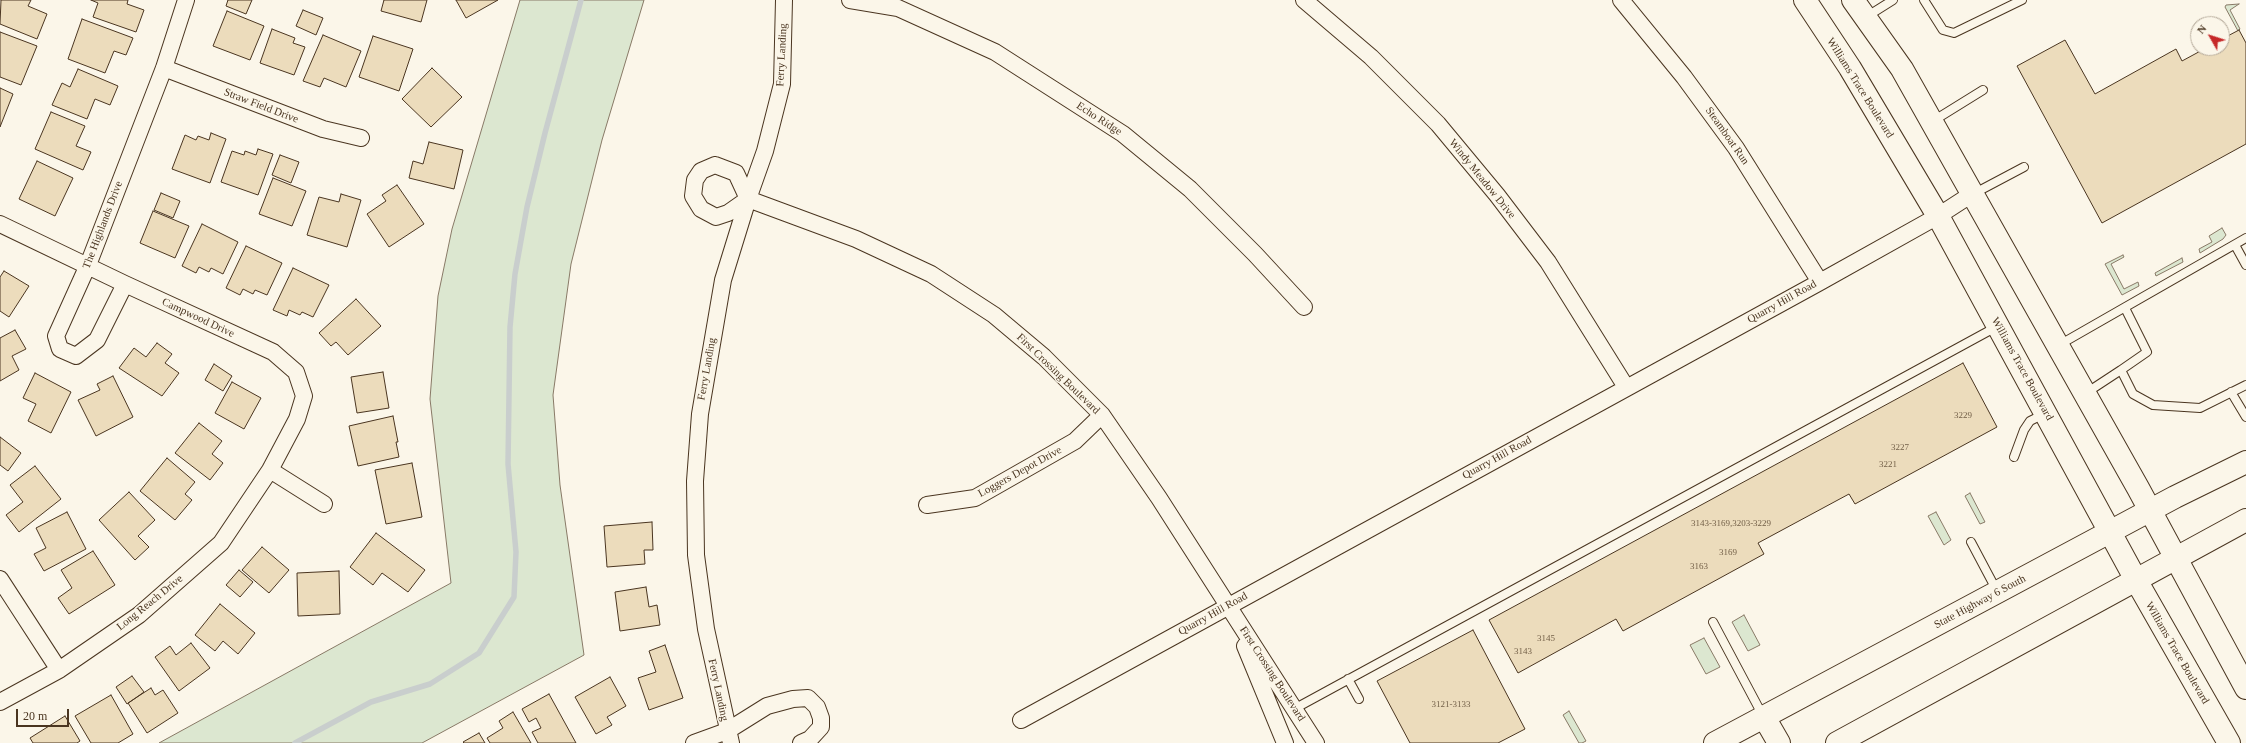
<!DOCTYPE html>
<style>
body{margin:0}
#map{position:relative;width:2246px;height:743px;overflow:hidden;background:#fbf6e9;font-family:Georgia,serif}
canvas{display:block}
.north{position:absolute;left:2190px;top:16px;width:40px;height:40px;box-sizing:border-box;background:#fbf6e9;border:1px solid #b4a999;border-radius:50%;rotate:309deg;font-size:11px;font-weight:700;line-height:16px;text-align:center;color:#4a3520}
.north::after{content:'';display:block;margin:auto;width:14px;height:18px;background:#c62828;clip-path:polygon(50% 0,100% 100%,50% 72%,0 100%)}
.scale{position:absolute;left:16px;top:709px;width:53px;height:18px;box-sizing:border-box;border:2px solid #4a3520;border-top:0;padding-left:5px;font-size:12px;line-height:14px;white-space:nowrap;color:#4a3520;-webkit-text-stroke:3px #fbf6e9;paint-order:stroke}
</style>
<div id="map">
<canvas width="2246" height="743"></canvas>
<div class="north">N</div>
<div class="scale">20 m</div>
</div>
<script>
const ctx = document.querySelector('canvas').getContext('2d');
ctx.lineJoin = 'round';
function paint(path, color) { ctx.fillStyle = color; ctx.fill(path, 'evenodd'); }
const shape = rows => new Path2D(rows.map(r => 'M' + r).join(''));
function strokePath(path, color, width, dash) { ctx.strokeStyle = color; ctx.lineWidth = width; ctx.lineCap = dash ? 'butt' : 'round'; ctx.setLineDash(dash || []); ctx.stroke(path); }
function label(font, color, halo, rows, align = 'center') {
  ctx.font = font + ' Georgia,serif'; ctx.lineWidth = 3; ctx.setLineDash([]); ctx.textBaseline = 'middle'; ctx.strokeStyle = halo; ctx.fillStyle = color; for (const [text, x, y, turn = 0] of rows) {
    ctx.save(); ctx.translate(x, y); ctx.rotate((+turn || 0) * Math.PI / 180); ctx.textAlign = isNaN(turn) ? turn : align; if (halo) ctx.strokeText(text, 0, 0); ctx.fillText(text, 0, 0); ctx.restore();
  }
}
const green = shape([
 [520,0,644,0,602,140,571,264,553,395,560,485,584,655,422,743,159,743,451,583,430,399,438,296,452,229,520,0],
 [2239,4,2230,10,2240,29,2238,31,2225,7,2226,5,2239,4],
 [2222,228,2226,235,2223,239,2200,253,2199,249,2212,242,2209,236,2222,228],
 [2123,255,2124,257,2111,264,2124,289,2138,282,2139,286,2122,295,2105,264,2123,255],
 [2182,258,2183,262,2156,276,2155,273,2182,258],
 [1970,493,1985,522,1980,524,1965,496,1970,493],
 [1936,512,1951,540,1944,545,1928,516,1936,512],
 [1744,615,1760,645,1748,651,1732,622,1744,615],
 [1704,638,1720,667,1706,674,1690,645,1704,638],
 [1569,711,1586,741,1582,743,1579,743,1563,715,1569,711]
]);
paint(green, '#dce7d0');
strokePath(green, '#887966', 1);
strokePath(shape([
 [295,743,371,702,430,684,479,653,514,597,516,552,508,464,510,327,515,274,527,207,545,133,581,0]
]), '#c9cecd', 5.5);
const building = shape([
 [1,0,31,0,28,6,47,14,37,39,0,24,1,0],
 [91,0,128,0,127,4,144,10,136,32,93,17,98,3,91,0],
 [228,0,252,0,246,14,226,6,228,0],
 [384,0,427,0,421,22,381,11,384,0],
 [456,0,498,0,466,18,456,0],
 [303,10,323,18,316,35,296,26,303,10],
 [227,11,264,26,250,60,213,46,227,11],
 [82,19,133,38,126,55,114,51,105,73,68,59,82,19],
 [272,29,295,38,293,43,305,47,294,75,260,63,272,29],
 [2239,30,2246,43,2246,144,2102,223,2017,66,2065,40,2095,94,2176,49,2182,61,2206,48,2222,48,2222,39,2239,30],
 [0,32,37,46,21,85,0,77,0,32],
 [323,35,361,51,346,87,324,78,320,87,303,81,323,35],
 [373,36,413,49,399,91,359,77,373,36],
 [432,68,462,97,431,127,402,99,432,68],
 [78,69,118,86,110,105,95,99,87,119,52,105,62,83,70,87,78,69],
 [0,88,13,94,0,127,0,88],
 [51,112,85,126,76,146,91,152,83,170,35,149,51,112],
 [211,133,226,139,210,183,172,169,185,135,196,140,198,136,209,140,211,133],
 [429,142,463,150,454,189,409,178,413,161,423,164,429,142],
 [258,149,273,154,258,195,221,182,232,151,244,155,245,151,256,155,258,149],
 [280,155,299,162,291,183,272,175,280,155],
 [37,161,73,178,55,216,19,199,37,161],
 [273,178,306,191,292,226,259,214,273,178],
 [397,185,424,224,389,247,367,214,386,201,382,195,397,185],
 [161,193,180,201,173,218,154,210,161,193],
 [341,194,361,200,347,247,307,235,319,197,339,202,341,194],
 [153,211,189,226,175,258,140,243,153,211],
 [202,224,238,242,223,274,211,268,209,272,199,267,196,273,182,266,202,224],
 [246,246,282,263,267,295,255,290,253,294,243,289,240,295,226,288,246,246],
 [293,268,329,285,313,317,302,312,300,315,289,310,287,316,273,310,293,268],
 [4,271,29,286,9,317,0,311,0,277,4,271],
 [356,299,381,326,348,355,336,342,331,346,319,333,356,299],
 [15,330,26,349,12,356,19,370,0,381,0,338,15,330],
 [157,343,172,354,165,363,179,373,162,396,119,368,134,348,146,357,157,343],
 [1963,363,1997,427,1855,504,1849,494,1758,543,1764,554,1623,631,1616,619,1518,673,1489,620,1963,363],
 [214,364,232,376,223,391,205,380,214,364],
 [383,372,389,408,357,413,351,377,383,372],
 [35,373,71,392,51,433,28,421,36,404,23,398,35,373],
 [113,376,133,417,96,436,78,400,100,390,97,384,113,376],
 [232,382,261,398,244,429,215,413,232,382],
 [393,416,398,442,396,442,399,457,358,466,349,426,393,416],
 [199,423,222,441,212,454,223,463,210,480,175,453,199,423],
 [0,437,21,453,8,471,0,465,0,437],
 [167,458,195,482,185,494,192,500,175,520,140,491,167,458],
 [412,463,422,517,386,524,375,470,412,463],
 [35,466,61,499,19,532,6,515,23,502,10,485,35,466],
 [129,492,155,520,138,536,149,547,135,560,99,520,129,492],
 [67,512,86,549,44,571,34,554,46,548,36,528,67,512],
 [652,522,653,550,644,550,645,564,607,567,604,526,652,522],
 [376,533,425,570,408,592,382,573,373,585,350,567,376,533],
 [262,547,289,570,269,593,242,570,262,547],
 [93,551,115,585,69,614,58,598,72,588,61,570,93,551],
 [239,570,253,582,240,597,226,585,239,570],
 [339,571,340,614,298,616,297,573,339,571],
 [646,587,649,607,657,605,660,625,620,631,615,592,646,587],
 [220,604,255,633,238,654,223,641,215,651,195,635,220,604],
 [1473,630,1525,729,1498,743,1410,743,1377,681,1473,630],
 [191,643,210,668,179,691,155,657,170,646,176,655,191,643],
 [665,645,683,698,649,710,638,678,656,672,649,651,665,645],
 [132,676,144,692,127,704,116,687,132,676],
 [610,677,626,706,607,717,612,725,596,734,575,697,610,677],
 [151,688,155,695,163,690,178,713,147,733,128,703,151,688],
 [549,694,576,743,538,743,532,732,541,728,536,718,529,722,522,709,549,694],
 [111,695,133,734,118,743,91,743,75,716,111,695],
 [513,712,531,743,490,743,487,738,503,728,499,721,513,712],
 [65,716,80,741,77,743,33,743,30,738,65,716],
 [479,733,485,743,464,743,463,742,479,733]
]);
paint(building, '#ecdcbc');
strokePath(building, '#4a3520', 1);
const service = shape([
 [1924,0,1943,30,1954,33,2022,0],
 [1866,17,1893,0],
 [1933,121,1983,90],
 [1973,194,2024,167],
 [2235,245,2246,265],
 [2059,345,2246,238],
 [2121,370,2147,352,2125,308],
 [2231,392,2246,417],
 [2086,393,2121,370,2133,394,2153,405,2200,408,2246,385],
 [2014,457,2024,430,2030,421,2046,413],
 [1971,542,1997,591],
 [1713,622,1763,716],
 [1348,679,1359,699],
 [1294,709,1998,326]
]);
const minor = shape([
 [850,0,898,8,995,52,1123,134,1190,189,1255,254,1304,307],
 [1304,0,1371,57,1438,124,1497,195,1548,262,1626,387],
 [1621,0,1684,77,1736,148,1820,282],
 [164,68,323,129,361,138],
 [715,165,736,173,748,199,728,213,716,217,701,209,693,196,695,180,701,171,715,165],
 [748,199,856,239,931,274,994,315,1044,357,1102,415,1159,498,1316,743],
 [0,224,125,284,273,352,296,372,304,396,297,419,270,470,221,543,139,615,59,670,0,702],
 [125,284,97,340,76,356,60,349,56,336,88,265,164,68,186,0],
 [270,470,324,504],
 [927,505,975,498,1075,441,1102,415],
 [0,579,59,670],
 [1245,646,1285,743],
 [1021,720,1820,282,1938,216,1972,194],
 [694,743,727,731,767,706,793,699,808,698,817,707,821,718,821,727,810,739,801,743],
 [731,743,706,629,696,555,695,481,700,414,723,280,748,199,765,151,782,84,784,0]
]);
const secondary = shape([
 [1805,0,1850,68,1938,216,2136,580,2229,743],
 [1853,0,1902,69,2138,488,2246,688]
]);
const primary = shape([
 [1764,717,1779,743],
 [1715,743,2175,497,2246,462],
 [1837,743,2246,520]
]);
strokePath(service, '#4a3520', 10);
strokePath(minor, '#4a3520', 18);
strokePath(secondary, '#4a3520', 24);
strokePath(primary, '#4a3520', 24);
strokePath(service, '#fbf6e9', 8);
strokePath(minor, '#fbf6e9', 16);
strokePath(secondary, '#fbf6e9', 22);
strokePath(primary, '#fbf6e9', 22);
label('9px', '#725f47', null, [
 ["3229",1963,416],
 ["3227",1900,448],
 ["3221",1888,465],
 ["3143-3169,3203-3229",1731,524],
 ["3169",1728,553],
 ["3163",1699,567],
 ["3145",1546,639],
 ["3143",1523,652],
 ["3121-3133",1451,705]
]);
label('11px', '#4a3520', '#fbf6e9', [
 ["Ferry Landing",782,55,-87],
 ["Williams Trace Boulevard",1860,88,58],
 ["Straw Field Drive",261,106,21],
 ["Echo Ridge",1099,119,33],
 ["Steamboat Run",1727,136,55],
 ["Windy Meadow Drive",1482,179,51],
 ["The Highlands Drive",103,225,-69],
 ["Quarry Hill Road",1782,302,-29],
 ["Campwood Drive",198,318,25],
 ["Ferry Landing",707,369,-80],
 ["Williams Trace Boulevard",2022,369,61],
 ["First Crossing Boulevard",1058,374,44],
 ["Quarry Hill Road",1497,458,-29],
 ["Loggers Depot Drive",1020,472,-29],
 ["State Highway 6 South",1980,602,-28],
 ["Long Reach Drive",150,603,-39],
 ["Quarry Hill Road",1213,614,-29],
 ["Williams Trace Boulevard",2177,653,60],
 ["First Crossing Boulevard",1272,674,57],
 ["Ferry Landing",718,690,78]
]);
</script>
